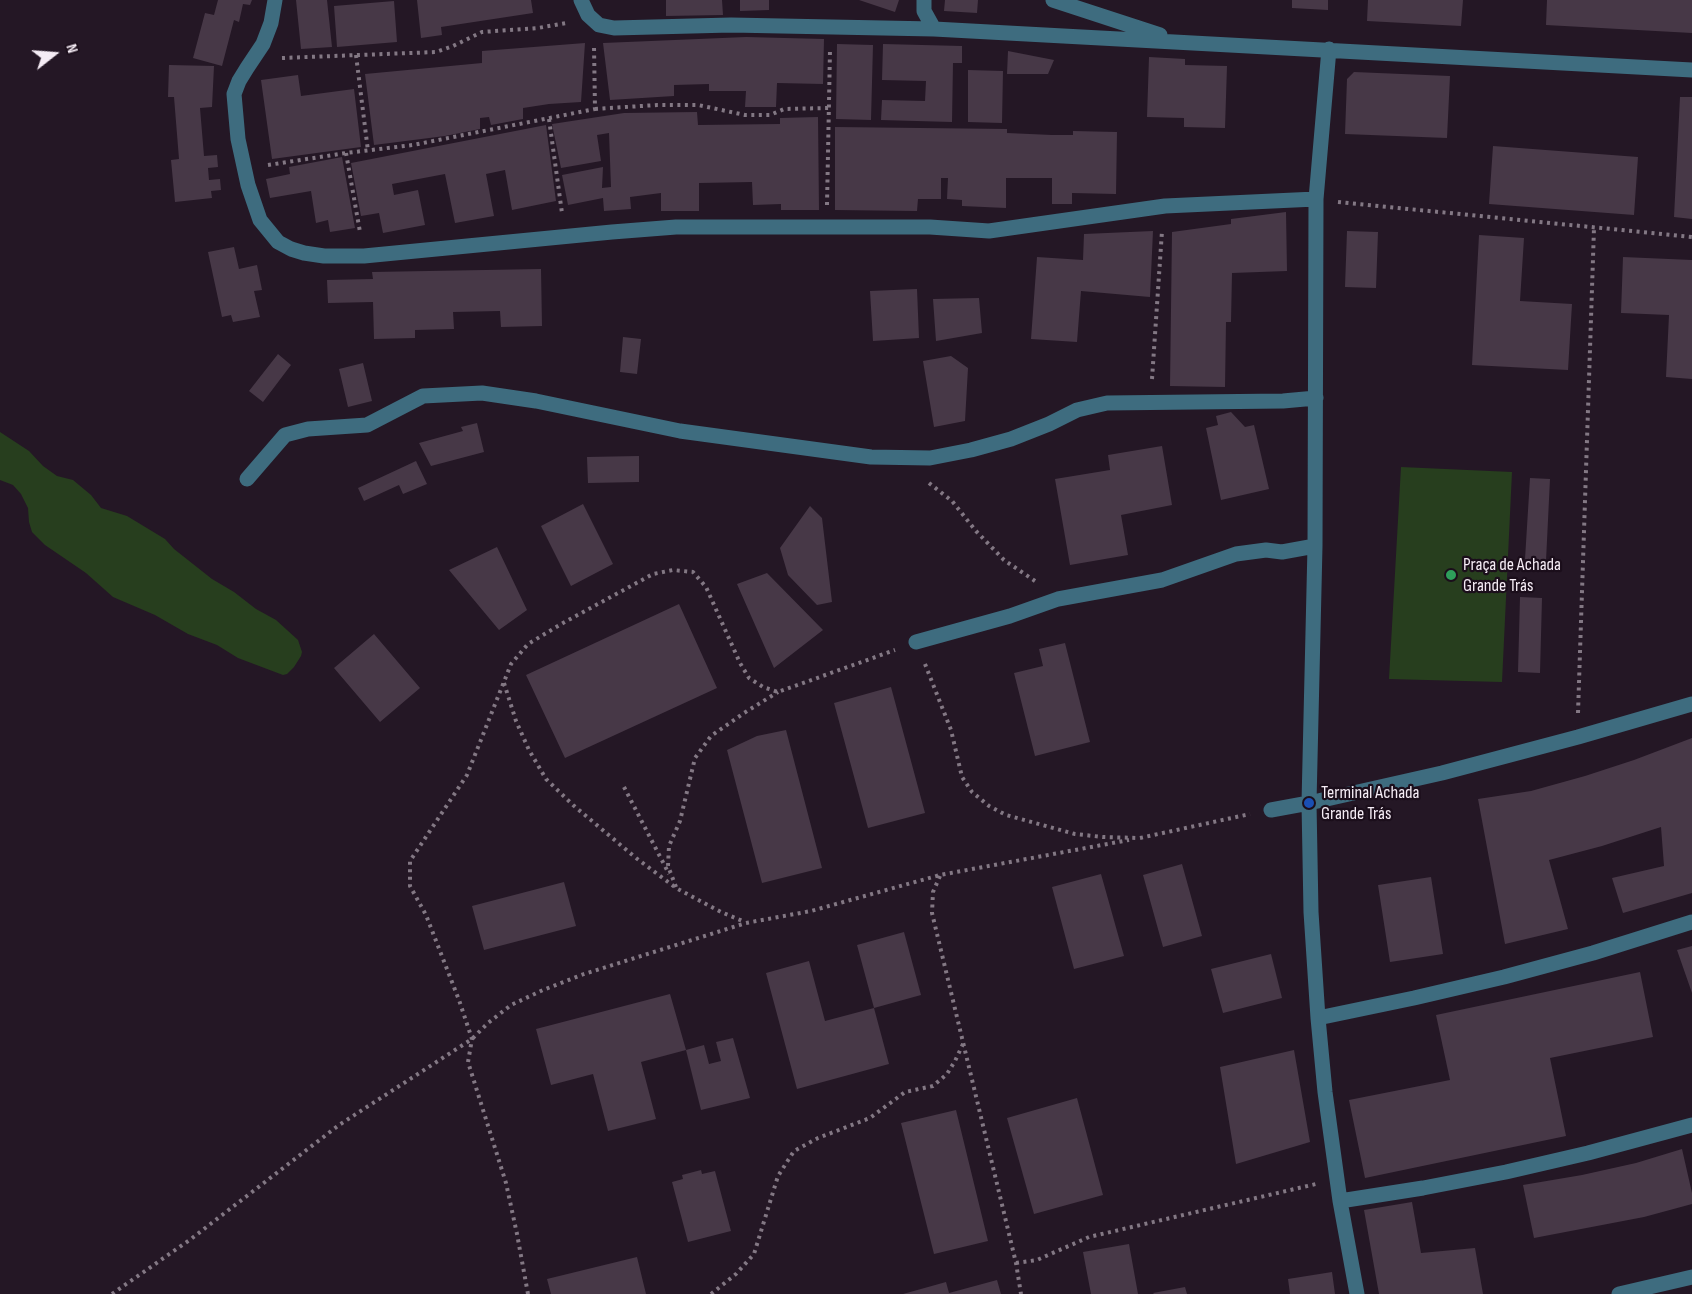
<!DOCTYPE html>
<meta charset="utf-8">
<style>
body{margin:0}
#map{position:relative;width:1692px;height:1294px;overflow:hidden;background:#241725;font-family:"Sofia Sans Condensed",sans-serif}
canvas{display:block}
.north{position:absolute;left:24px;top:24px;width:60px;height:60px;-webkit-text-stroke:4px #1b0e1b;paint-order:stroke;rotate:73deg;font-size:16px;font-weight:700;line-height:24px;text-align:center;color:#f5ecf5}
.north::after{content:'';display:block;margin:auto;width:21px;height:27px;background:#f5ecf5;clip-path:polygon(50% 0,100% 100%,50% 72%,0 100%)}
</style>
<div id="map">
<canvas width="1692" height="1294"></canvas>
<div class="north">N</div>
</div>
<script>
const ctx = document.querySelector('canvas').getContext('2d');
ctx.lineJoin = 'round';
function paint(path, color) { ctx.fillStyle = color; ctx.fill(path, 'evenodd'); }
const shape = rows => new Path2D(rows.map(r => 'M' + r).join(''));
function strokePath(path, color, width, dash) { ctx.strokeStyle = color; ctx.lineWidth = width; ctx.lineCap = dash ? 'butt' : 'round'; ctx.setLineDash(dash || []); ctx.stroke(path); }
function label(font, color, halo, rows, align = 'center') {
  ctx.font = font + ' "Sofia Sans Condensed",sans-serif'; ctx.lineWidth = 4.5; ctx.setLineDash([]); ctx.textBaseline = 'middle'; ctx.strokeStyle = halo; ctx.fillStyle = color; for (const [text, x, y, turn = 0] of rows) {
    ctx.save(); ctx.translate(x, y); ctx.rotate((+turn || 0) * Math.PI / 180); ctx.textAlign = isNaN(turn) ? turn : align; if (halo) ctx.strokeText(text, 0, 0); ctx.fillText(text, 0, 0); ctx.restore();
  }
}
paint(shape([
 [0,432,29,451,43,466,57,476,73,480,91,495,101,508,127,516,165,539,174,549,212,579,234,592,256,609,276,620,298,640,302,652,301,656,294,667,287,674,283,675,238,658,217,645,188,634,155,615,113,597,86,573,45,545,32,532,29,522,28,508,21,494,13,485,0,480],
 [1401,467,1512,472,1502,682,1389,679]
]), '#273e1e');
paint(shape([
 [218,0,252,0,250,5,243,4,239,22,234,20,222,66,193,58,205,13,214,15],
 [296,0,327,0,332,47,301,49],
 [417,0,531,0,533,13,441,27,442,35,421,38],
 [666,0,722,0,723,15,666,16],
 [740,0,769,0,769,10,740,11],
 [859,0,899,0,895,12],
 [945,0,978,0,977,13,944,11],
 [1292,0,1328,0,1328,10,1292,8],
 [1368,0,1463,0,1461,26,1367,21],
 [1547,0,1692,0,1692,33,1546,25],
 [394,1,397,42,337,47,334,6],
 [746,37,824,39,823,84,777,83,776,107,745,107,746,91,709,91,709,84,674,85,674,96,610,100,603,43],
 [585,43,581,102,549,104,523,108,523,119,491,125,489,117,480,118,480,129,445,136,374,145,365,74,482,63,482,51],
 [837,44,873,45,871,120,836,119],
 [883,44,962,46,962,63,953,63,952,122,881,120,882,100,925,101,926,81,882,80],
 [1008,51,1054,60,1048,74,1007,74],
 [1149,57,1185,59,1185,65,1227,66,1225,128,1184,127,1184,118,1147,117],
 [169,65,214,66,212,107,200,108,204,156,217,155,218,167,208,168,209,180,220,179,221,190,211,191,212,198,175,202,171,160,179,159,174,97,168,97],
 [968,70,1003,71,1002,123,968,122],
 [1354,72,1450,76,1447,138,1345,134,1347,79],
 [298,75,301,96,354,89,361,147,272,159,261,80],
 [1680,97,1692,97,1692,219,1674,217],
 [697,112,698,125,780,124,780,118,818,117,819,210,781,210,781,204,753,205,752,182,699,183,699,211,661,211,661,193,630,197,631,209,604,211,603,198,568,205,562,175,603,167,602,188,611,187,609,133,597,135,601,161,561,168,552,124,624,113],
 [546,125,556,201,512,210,505,170,486,174,494,216,455,223,445,174,392,184,394,195,418,190,425,225,383,233,379,213,361,216,351,163],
 [835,127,1007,129,1007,133,1052,135,1073,135,1073,131,1117,132,1116,194,1072,193,1072,204,1052,204,1052,178,1006,178,1006,208,962,206,962,200,947,199,948,178,941,178,941,199,918,199,917,211,835,210],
 [1493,146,1638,157,1634,215,1489,204],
 [342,157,355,228,330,232,328,220,316,223,311,191,270,198,266,179,290,174,289,167],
 [1286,212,1287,271,1232,273,1231,322,1226,322,1225,387,1170,386,1172,232,1231,224,1231,219],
 [1153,231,1150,297,1081,291,1077,342,1031,339,1037,257,1083,260,1084,234],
 [1347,231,1378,232,1376,288,1345,287],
 [1479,235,1524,238,1520,301,1572,304,1568,370,1472,365],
 [234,247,239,269,257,265,262,290,254,291,260,317,233,322,231,315,222,317,208,252],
 [1623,257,1692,260,1692,379,1666,377,1669,315,1621,313],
 [541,269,542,326,501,327,500,311,453,312,454,329,415,330,415,338,374,339,373,302,328,303,327,280,373,279,372,272],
 [917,289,919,338,873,341,870,291],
 [979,298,982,333,936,341,933,299],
 [623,337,641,339,637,374,620,372],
 [278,354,291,365,263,402,249,391],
 [951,356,968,368,965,421,934,427,923,361],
 [363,363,372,401,348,407,339,369],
 [1231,412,1245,427,1254,425,1269,489,1221,500,1206,428,1218,425,1216,416],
 [477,423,484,452,431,466,419,443,463,431,461,427],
 [1162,446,1172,505,1121,515,1128,555,1070,565,1055,479,1110,470,1108,455],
 [639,456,639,482,588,483,587,457],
 [416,461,427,484,403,494,399,485,364,501,358,488],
 [1530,478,1550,479,1546,561,1525,559],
 [583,504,613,564,571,586,541,526],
 [810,506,822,518,832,602,817,605,788,575,780,548],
 [497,547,527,610,499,630,449,570],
 [767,573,823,630,774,668,737,584],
 [1520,597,1542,598,1540,673,1518,672],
 [679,604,717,688,565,758,526,675],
 [374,634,420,688,380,722,334,668],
 [1065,643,1090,742,1035,756,1014,673,1043,666,1039,649],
 [891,687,925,813,868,828,834,703],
 [786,730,822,868,762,883,727,750,757,736],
 [1692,738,1692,893,1623,913,1612,878,1664,866,1661,827,1602,846,1549,860,1568,929,1505,944,1478,799,1531,791,1585,776,1634,760],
 [1182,864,1202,936,1163,947,1143,875],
 [1101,874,1124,956,1074,969,1052,887],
 [1431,877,1443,954,1390,962,1378,885],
 [564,882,576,926,484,950,472,906],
 [904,932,921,995,874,1008,857,945],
 [1692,946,1692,993,1677,950],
 [1271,954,1282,998,1223,1013,1211,969],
 [809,961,825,1021,874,1008,889,1064,797,1089,766,973],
 [1640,972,1653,1037,1550,1058,1566,1136,1365,1178,1349,1100,1450,1080,1436,1015],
 [670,994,686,1050,704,1045,709,1064,721,1061,716,1042,733,1038,750,1098,701,1110,686,1050,641,1062,656,1119,608,1131,593,1074,551,1085,536,1029],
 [1294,1050,1310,1142,1236,1164,1220,1067],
 [1077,1098,1103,1195,1034,1214,1007,1118],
 [956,1110,988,1241,934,1254,901,1123],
 [1682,1149,1692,1193,1692,1204,1644,1217,1534,1238,1523,1185,1582,1175,1636,1163],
 [701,1170,702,1174,715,1171,731,1231,688,1242,672,1182,683,1179,682,1175],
 [1412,1202,1421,1253,1475,1248,1483,1294,1379,1294,1364,1210],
 [1129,1244,1138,1294,1091,1294,1083,1252],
 [637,1257,646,1294,551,1294,547,1279],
 [1332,1272,1335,1294,1290,1294,1288,1279],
 [997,1280,1001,1294,903,1294,946,1282,949,1293],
 [1185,1287,1187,1294,1154,1294,1153,1293]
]), '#473847');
strokePath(shape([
 [356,55,368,151],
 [282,58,436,52,453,46,482,32,538,28,566,23],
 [595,109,657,105,698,105,745,115,770,115,784,109,829,108],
 [549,119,562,213],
 [346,153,360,232],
 [268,165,346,153,413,145,595,109,594,46],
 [1338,202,1692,237],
 [827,205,830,50],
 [1152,379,1162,231],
 [929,483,952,501,976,531,1004,560,1035,581],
 [925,664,951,730,962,777,972,792,989,806,1006,815,1075,834,1103,837,1139,838],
 [504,683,516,721,529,750,546,779,573,805,636,858,676,888,721,912,745,922],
 [1578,713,1594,228],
 [624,787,669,874],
 [1140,838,1250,814],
 [940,876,933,892,932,913,1016,1263,1021,1294],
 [676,887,668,866,669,846,680,821,695,758,711,736,744,713,778,692],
 [1016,1263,1037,1260,1089,1237,1316,1184],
 [112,1294,191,1239,339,1125,472,1039,488,1023,511,1005,543,990,584,974,746,923,811,911,940,875,1129,840],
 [528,1294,517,1234,506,1183,468,1062,472,1039,459,1000,426,915,410,886,410,861,467,775,511,664,528,644,563,623,653,574,673,570,693,572,706,587,740,663,749,678,763,687,778,692,895,650],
 [711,1294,736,1274,754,1254,778,1176,794,1151,818,1138,870,1118,905,1092,933,1086,947,1074,955,1061,964,1042]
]), '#837884', 4, [3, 4.5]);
strokePath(shape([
 [275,0,271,23,263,44,247,68,239,81,234,94,238,139,248,185,260,220,278,242,291,249,304,253,324,256,364,256,612,232,676,227,930,227,989,231,1165,206,1316,199],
 [581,0,588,15,599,25,614,28,731,25,934,29],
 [924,0,924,11,934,29,1692,70],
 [1053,0,1160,35],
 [1329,49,1316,199,1315,546,1309,803,1311,912,1318,1018,1325,1092,1340,1201,1357,1294],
 [247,479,285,435,308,429,367,425,423,396,482,393,536,401,680,431,871,457,930,458,971,450,1011,439,1049,424,1077,410,1107,403,1283,401,1316,398],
 [916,642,1010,616,1058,599,1162,580,1236,554,1266,550,1282,552,1315,546],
 [1271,810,1309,803,1442,773,1578,737,1692,704],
 [1318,1018,1414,998,1504,977,1593,953,1692,922],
 [1340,1201,1423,1188,1506,1172,1588,1153,1692,1125],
 [1619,1294,1692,1277]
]), '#3e6c7f', 15);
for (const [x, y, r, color] of [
 [1451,575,6,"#2e9e5b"],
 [1309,803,6,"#1a4fb4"]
]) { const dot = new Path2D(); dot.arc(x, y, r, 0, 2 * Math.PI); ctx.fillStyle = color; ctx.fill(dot); strokePath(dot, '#1b0e1b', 2); }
label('18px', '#f5ecf5', '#1b0e1b', [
 ["Praça de Achada",1463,565],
 ["Grande Trás",1463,586],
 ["Terminal Achada",1321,793],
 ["Grande Trás",1321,814]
], 'left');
</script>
